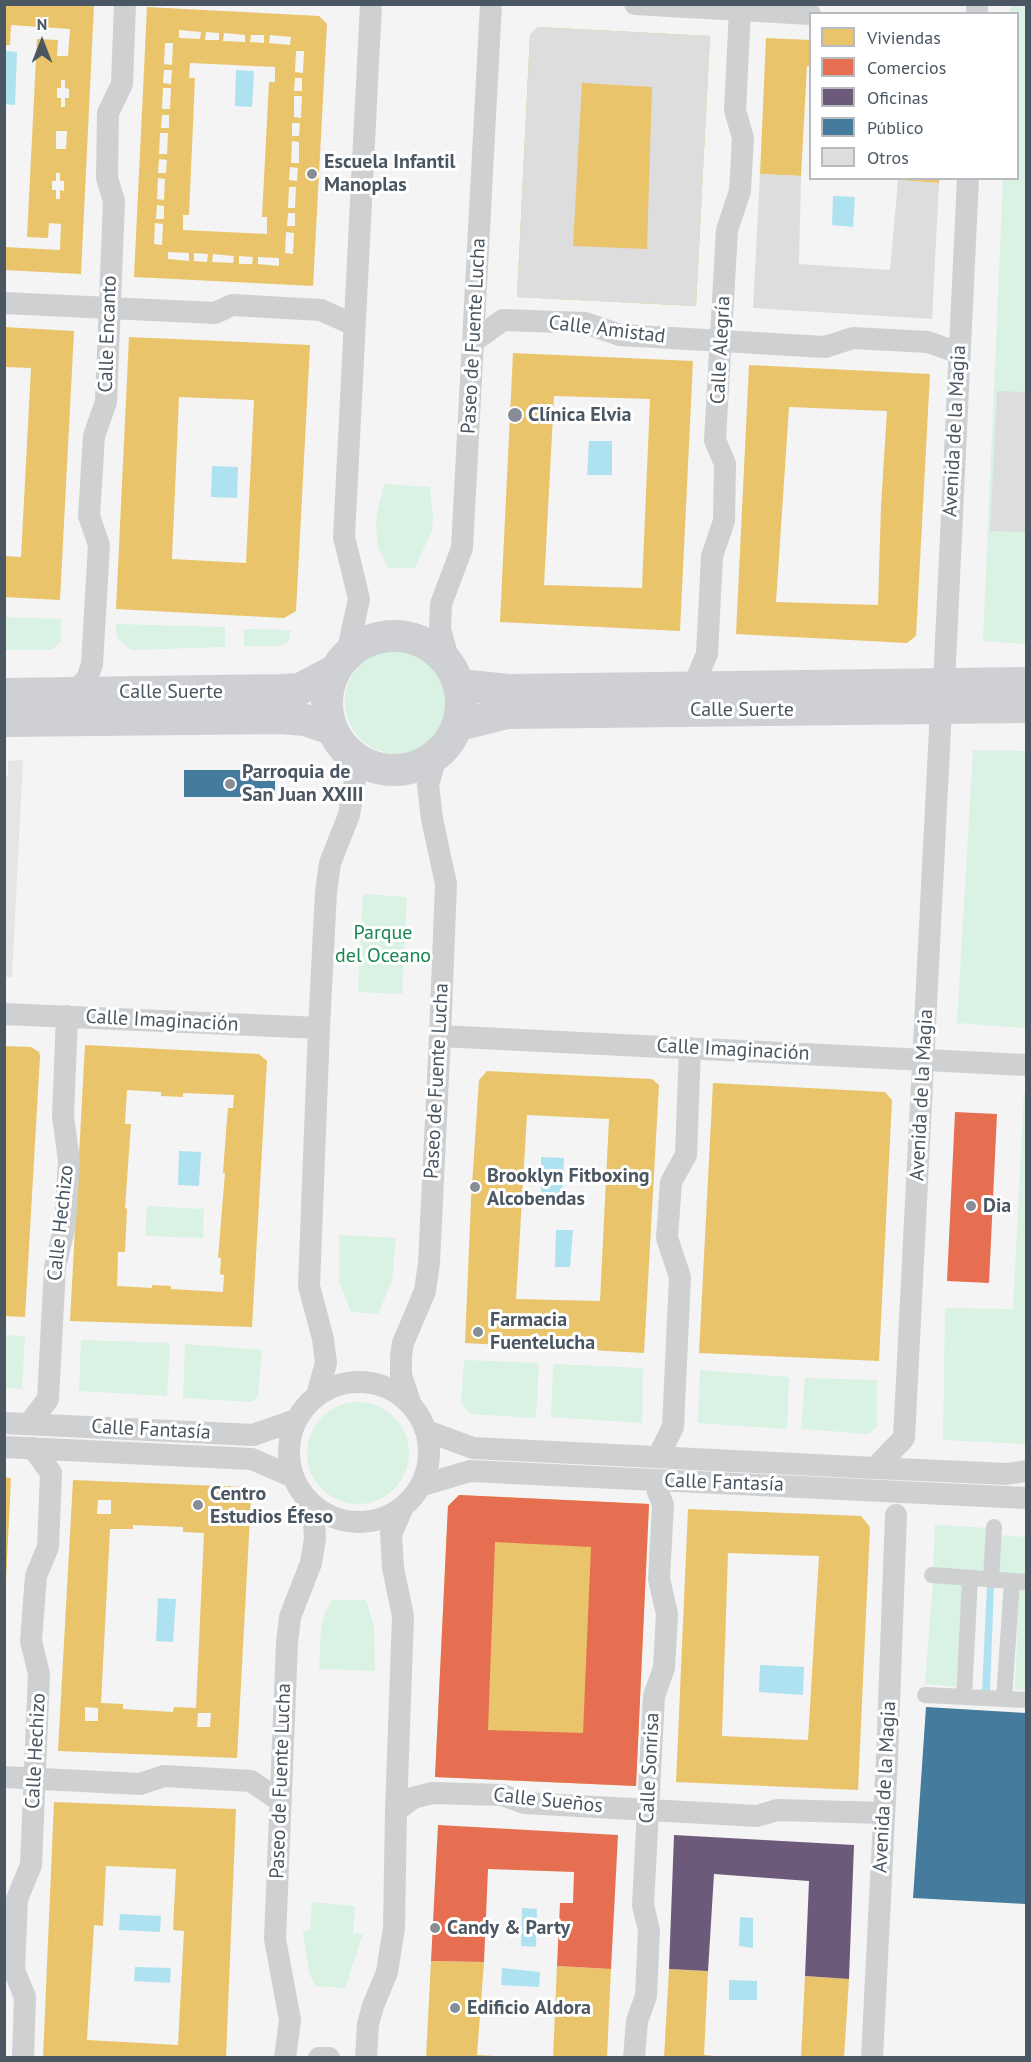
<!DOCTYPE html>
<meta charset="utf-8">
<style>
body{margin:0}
#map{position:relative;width:1031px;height:2062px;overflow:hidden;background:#f4f4f4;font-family:"PT Sans",sans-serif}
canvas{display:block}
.frame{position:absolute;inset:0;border:6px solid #4a5661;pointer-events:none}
.legend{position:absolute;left:809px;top:12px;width:210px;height:168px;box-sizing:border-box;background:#fff;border:2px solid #b7bbc0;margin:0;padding:8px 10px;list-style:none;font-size:18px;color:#4a5661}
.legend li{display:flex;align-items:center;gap:12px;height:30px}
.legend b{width:30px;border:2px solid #b7bbc0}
.north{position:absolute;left:12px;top:12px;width:60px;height:60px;-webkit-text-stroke:4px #fff;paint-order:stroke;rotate:0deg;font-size:16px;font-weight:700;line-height:24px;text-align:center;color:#4a5661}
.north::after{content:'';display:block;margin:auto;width:21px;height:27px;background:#4a5661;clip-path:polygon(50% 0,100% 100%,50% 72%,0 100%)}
</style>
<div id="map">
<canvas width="1031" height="2062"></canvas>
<div class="frame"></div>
<ul class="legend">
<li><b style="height:16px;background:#e9c46a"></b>Viviendas</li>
<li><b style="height:16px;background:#e76f51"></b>Comercios</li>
<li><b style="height:16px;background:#6d597a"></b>Oficinas</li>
<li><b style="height:16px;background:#457b9d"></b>Público</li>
<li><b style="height:16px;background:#ddddde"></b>Otros</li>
</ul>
<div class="north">N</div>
</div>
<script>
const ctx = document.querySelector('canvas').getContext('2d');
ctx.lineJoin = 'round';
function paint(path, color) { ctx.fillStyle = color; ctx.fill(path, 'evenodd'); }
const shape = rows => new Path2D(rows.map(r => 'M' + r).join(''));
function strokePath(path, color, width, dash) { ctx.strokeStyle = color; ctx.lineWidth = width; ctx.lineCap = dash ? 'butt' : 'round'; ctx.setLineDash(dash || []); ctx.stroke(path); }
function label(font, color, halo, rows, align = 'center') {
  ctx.font = font + ' "PT Sans",sans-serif'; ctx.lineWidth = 6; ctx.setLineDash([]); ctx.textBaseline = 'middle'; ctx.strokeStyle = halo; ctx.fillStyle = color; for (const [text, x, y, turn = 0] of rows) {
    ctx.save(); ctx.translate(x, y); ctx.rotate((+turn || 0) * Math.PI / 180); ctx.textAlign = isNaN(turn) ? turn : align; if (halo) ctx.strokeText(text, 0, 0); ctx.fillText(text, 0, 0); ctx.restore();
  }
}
paint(shape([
 [23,760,12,977,5,977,5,776,8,776,8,761]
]), '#e6e5e6');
paint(shape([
 [1011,5,1026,5,1026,644,983,641,1003,179,1018,178,1018,14,1010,13],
 [384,484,430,487,433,515,432,530,415,568,388,568,378,547,376,527,377,513],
 [5,617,61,619,61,641,52,650,5,650],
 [116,624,225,627,225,647,131,650,117,638],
 [244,629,291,630,289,641,280,646,244,646],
 '345 702a52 52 0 1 1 104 0a52 52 0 1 1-104 0Z',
 [973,750,1026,751,1026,1028,957,1023],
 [363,894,407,897,402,994,358,992],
 [1024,1093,1026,1093,1026,1444,943,1440,945,1308,1013,1309],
 [147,1206,204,1209,203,1238,145,1236],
 [339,1235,396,1238,392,1281,378,1314,351,1312,339,1282],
 [5,1335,25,1336,22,1389,5,1388],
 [81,1340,170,1343,167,1396,79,1391],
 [185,1344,262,1350,258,1396,252,1402,183,1398],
 [464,1360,539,1363,536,1418,470,1414,461,1403],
 [553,1364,643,1368,642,1423,551,1417],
 [700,1370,789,1377,787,1429,698,1423],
 [805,1378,877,1380,877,1426,869,1434,801,1429],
 '307 1453a51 51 0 1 1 102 0a51 51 0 1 1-102 0Z',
 [935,1525,989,1528,986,1572,933,1570],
 [1000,1535,1026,1537,1026,1575,998,1574],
 [933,1580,962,1584,956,1687,925,1684],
 [1019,1586,1026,1587,1026,1690,1015,1689],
 [332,1600,366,1600,374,1626,375,1671,319,1669,321,1628,325,1613],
 [312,1902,355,1906,353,1933,363,1934,345,1988,315,1986,309,1973,303,1931,310,1930]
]), '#d9f2e3');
paint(shape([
 [5,51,17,52,15,105,5,104],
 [236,70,254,71,252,107,235,106],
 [833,196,855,197,853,227,832,225],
 [589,441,612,441,612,475,587,475],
 [212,466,238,467,237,498,211,497],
 [179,1151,201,1152,199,1186,178,1185],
 [541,1157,564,1158,562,1199,541,1198],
 [556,1230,573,1230,570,1267,555,1267],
 [987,1585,994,1585,990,1691,982,1690],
 [158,1598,176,1599,173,1642,156,1641],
 [760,1665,804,1667,803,1695,759,1692],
 [522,1908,537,1909,536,1947,521,1946],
 [120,1914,161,1916,160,1932,119,1930],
 [740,1917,753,1918,753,1948,739,1946],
 [135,1967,171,1968,170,1983,134,1981],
 [502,1968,540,1972,539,1987,501,1985],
 [729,1980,757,1981,757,2000,729,2000]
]), '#aee2f0');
paint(shape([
 [4,4,94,5,81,274,4,270,4,247,60,250,61,224,49,223,48,238,27,237,37,39,58,40,57,56,68,56,70,29,11,25,10,45,4,45],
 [61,80,65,80,65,88,69,89,69,98,65,98,65,107,61,107,61,98,57,98,57,88,61,88],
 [56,131,67,131,66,149,56,149],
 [56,173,60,173,60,181,64,181,64,191,60,190,60,199,56,199,56,190,52,190,52,181,56,181],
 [147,7,319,16,327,24,313,286,134,277],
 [179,30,201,32,200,39,179,38],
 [206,32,219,33,219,40,205,40],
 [224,33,245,35,245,42,223,41],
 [251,35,264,35,264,43,250,42],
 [270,35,291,37,290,45,269,43],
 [165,43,173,43,172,65,164,64],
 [296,51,304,51,303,73,295,72],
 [190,63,275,67,275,82,269,82,262,217,267,217,267,234,183,230,183,215,189,215,195,78,189,78],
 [164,70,172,70,171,84,163,83],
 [295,78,302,78,302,91,294,91],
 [163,88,171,88,170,109,162,109],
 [294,96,302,96,301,118,294,117],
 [162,115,169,115,169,128,161,128],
 [292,123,300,123,299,136,292,136],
 [160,133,168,133,167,154,159,154],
 [292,141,299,142,299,163,291,163],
 [159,159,167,160,166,173,158,173],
 [290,167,298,168,297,181,289,180],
 [158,178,165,179,164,200,157,199],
 [289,187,296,187,295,208,288,208],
 [157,205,164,206,164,219,156,219],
 [288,213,295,213,295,226,287,226],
 [155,223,163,224,162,245,154,244],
 [286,232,294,233,293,254,285,253],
 [168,252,189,253,189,261,168,259],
 [194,253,208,254,207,262,194,261],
 [213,254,234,256,233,263,212,262],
 [239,256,253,257,252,264,239,264],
 [258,257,279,258,279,266,258,264],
 [538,27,710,36,696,306,517,297,530,35],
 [766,38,810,40,810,66,807,66,801,176,760,174],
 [896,178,939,178,939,183,896,180],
 [4,327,74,331,60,600,4,597,4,556,21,557,31,368,4,367],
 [129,337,310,345,296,611,284,618,116,609],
 [179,397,254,400,246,563,172,559],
 [513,353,693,361,680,631,500,622],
 [554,396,650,399,642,588,544,585],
 [749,365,930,374,916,636,907,643,736,634],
 [789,407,887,411,881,506,878,605,776,602],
 [85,1045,259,1054,267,1061,252,1327,70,1321],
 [127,1090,161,1092,161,1096,183,1097,183,1093,234,1095,233,1108,228,1108,226,1132,223,1173,225,1173,218,1258,221,1258,220,1274,224,1275,223,1292,171,1289,171,1286,152,1285,152,1288,117,1286,118,1252,125,1252,127,1209,125,1208,131,1124,125,1124],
 [4,1046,31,1047,39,1052,40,1056,25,1317,4,1316],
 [487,1071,652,1079,659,1085,644,1353,465,1343,471,1200,479,1080],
 [527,1115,609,1119,600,1301,516,1299],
 [713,1083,885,1092,892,1100,879,1361,699,1353],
 [4,1477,11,1478,6,1581,4,1581],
 [73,1480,244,1487,251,1498,237,1758,58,1751],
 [98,1500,111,1500,111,1514,97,1514],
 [208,1506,221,1506,221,1520,208,1520],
 [133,1525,183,1527,183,1532,204,1533,196,1708,174,1707,173,1712,123,1709,123,1704,101,1703,110,1529,133,1529],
 [85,1707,98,1708,98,1721,85,1721],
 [198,1713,211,1713,210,1727,197,1727],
 [459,1495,649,1504,636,1786,435,1777,448,1506],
 [688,1509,861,1516,870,1527,858,1790,676,1782],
 [728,1553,819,1556,808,1740,722,1736],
 [54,1802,236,1809,226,2058,43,2058],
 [106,1866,176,1869,173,1930,184,1931,178,2045,87,2040,94,1925,103,1926],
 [431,1961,484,1962,477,2055,495,2056,495,2058,426,2058],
 [557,1966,611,1969,607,2058,553,2058],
 [669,1969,708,1971,704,2055,715,2056,715,2058,664,2058],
 [805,1976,849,1979,844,2058,801,2058]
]), '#e9c46a');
paint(shape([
 [955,1112,997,1114,989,1283,947,1281],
 [459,1495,649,1504,636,1786,435,1777,448,1506],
 [495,1542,591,1547,583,1733,488,1730],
 [438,1825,618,1835,611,1969,557,1966,560,1903,573,1903,574,1872,488,1869,484,1962,431,1961]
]), '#e76f51');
paint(shape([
 [674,1835,854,1845,849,1979,805,1976,809,1881,714,1874,708,1971,669,1969]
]), '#6d597a');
paint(shape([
 [184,770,275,770,275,797,184,797],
 [926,1707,1026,1713,1026,1904,913,1898]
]), '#457b9d');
paint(shape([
 [538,27,710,36,696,306,517,297,530,35],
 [582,83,652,87,647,249,573,246],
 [760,174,801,176,799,264,890,270,898,180,939,183,932,319,753,308],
 [997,391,1026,392,1026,532,990,531]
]), '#ddddde');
strokePath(shape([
 [932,1575,1026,1582],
 [991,1579,994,1527],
 [925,1695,1026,1700],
 [964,1697,970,1578],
 [1004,1699,1012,1581]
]), '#ced0d2', 16);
strokePath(shape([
 [635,4,810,14],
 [977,14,977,4],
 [4,303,215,313,232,305,321,310,354,325],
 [474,341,503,320,585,323,620,335,825,347,853,338,928,342,959,353],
 [347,654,359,599,344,537,371,4],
 [449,662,440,629,441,604,462,548,491,4],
 [944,683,968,178],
 [691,687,698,675,707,654,712,556,724,521,725,464,715,440,727,230,740,191,743,138,735,110,740,10],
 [73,693,87,679,92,664,99,545,89,516,94,436,106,402,114,201,107,178,108,113,122,84,125,4],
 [4,1014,319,1028],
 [440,1036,1026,1065],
 '289 1452a70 70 0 1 1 140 0a70 70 0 1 1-140 0Z',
 [317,1395,326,1363,323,1339,309,1286,319,1028,326,892,330,863,349,815,355,780,350,755],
 [410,1402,401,1375,401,1356,403,1343,425,1291,429,1263,440,1036,446,884,432,819,428,785,436,757],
 [4,1423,253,1435,296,1420],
 [29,1424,48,1399,55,1267,65,1225,69,1161,63,1116,67,1016],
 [427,1431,473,1448,875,1468,1007,1474,1026,1471],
 [4,1447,252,1459,293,1477],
 [658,1457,673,1427,680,1277,667,1238,671,1182,686,1155,690,1048],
 [875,1468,904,1438,941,709],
 [423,1485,470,1471,1026,1498],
 [4,1777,140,1784,164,1776,251,1781,280,1801],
 [396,1811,413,1798,432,1793,502,1795,525,1803,757,1816,777,1810,884,1813],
 [23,2058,25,1997,14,1970,17,1899,31,1865,39,1674,31,1641,36,1576,48,1547,51,1473,33,1448],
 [285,2058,290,2020,275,1939,287,1643,290,1617,311,1563,315,1539,313,1506],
 [319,2058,329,2058],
 [366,2058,368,2024,373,2006,387,1972,394,1928,396,1811,403,1616,393,1568,391,1534,402,1509],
 [634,2058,637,2021,646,1996,649,1930,643,1905,654,1696,664,1668,667,1614,659,1579,663,1505,654,1481],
 [872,2058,887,1758,896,1515]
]), '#ced0d2', 22);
strokePath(shape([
 '327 703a67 67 0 1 1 134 0a67 67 0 1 1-134 0Z',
 [460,685,508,690,1026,683],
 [4,694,281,690,300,689,334,671],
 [4,721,281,718,305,720,331,729],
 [459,725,507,713,1026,707]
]), '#ced0d4', 32);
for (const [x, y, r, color] of [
 [312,174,6,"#868d94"],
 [515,415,8,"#868d94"],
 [230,784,6,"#868d94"],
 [475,1187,6,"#868d94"],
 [971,1206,6,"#868d94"],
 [478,1332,6,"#868d94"],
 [198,1505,6,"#868d94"],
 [435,1928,6,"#868d94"],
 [455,2008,6,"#868d94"]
]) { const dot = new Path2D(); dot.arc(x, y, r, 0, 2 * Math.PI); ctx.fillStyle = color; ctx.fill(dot); strokePath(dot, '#fff', 2); }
label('bold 20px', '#4a5661', '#fff', [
 ["Escuela Infantil",324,162],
 ["Manoplas",324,185],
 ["Clínica Elvia",528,415],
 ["Parroquia de",242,772],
 ["San Juan XXIII",242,795],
 ["Brooklyn Fitboxing",487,1176],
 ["Alcobendas",487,1199],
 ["Dia",983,1206],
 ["Farmacia",490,1320],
 ["Fuentelucha",490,1343],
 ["Centro",210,1494],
 ["Estudios Éfeso",210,1517],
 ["Candy & Party",447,1928],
 ["Edificio Aldora",467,2008]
], 'left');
label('20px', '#4a5661', '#fff', [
 ["Calle Amistad",607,330,7],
 ["Calle Encanto",108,334,-88],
 ["Paseo de Fuente Lucha",474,336,-87],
 ["Calle Alegría",721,350,-87],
 ["Avenida de la Magia",955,431,-87],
 ["Calle Suerte",171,692],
 ["Calle Suerte",742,710],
 ["Calle Imaginación",162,1021,3],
 ["Calle Imaginación",733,1050,3],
 ["Paseo de Fuente Lucha",437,1081,-87],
 ["Avenida de la Magia",922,1095,-87],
 ["Calle Hechizo",61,1223,-84],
 ["Calle Fantasía",151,1430,3],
 ["Calle Fantasía",724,1483,2],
 ["Calle Hechizo",36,1751,-87],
 ["Calle Sonrisa",650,1768,-87],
 ["Paseo de Fuente Lucha",281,1781,-88],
 ["Avenida de la Magia",885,1787,-87],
 ["Calle Sueños",548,1801,6]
]);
label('20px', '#17864f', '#fff', [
 ["Parque",383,933],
 ["del Oceano",383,956]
]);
</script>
